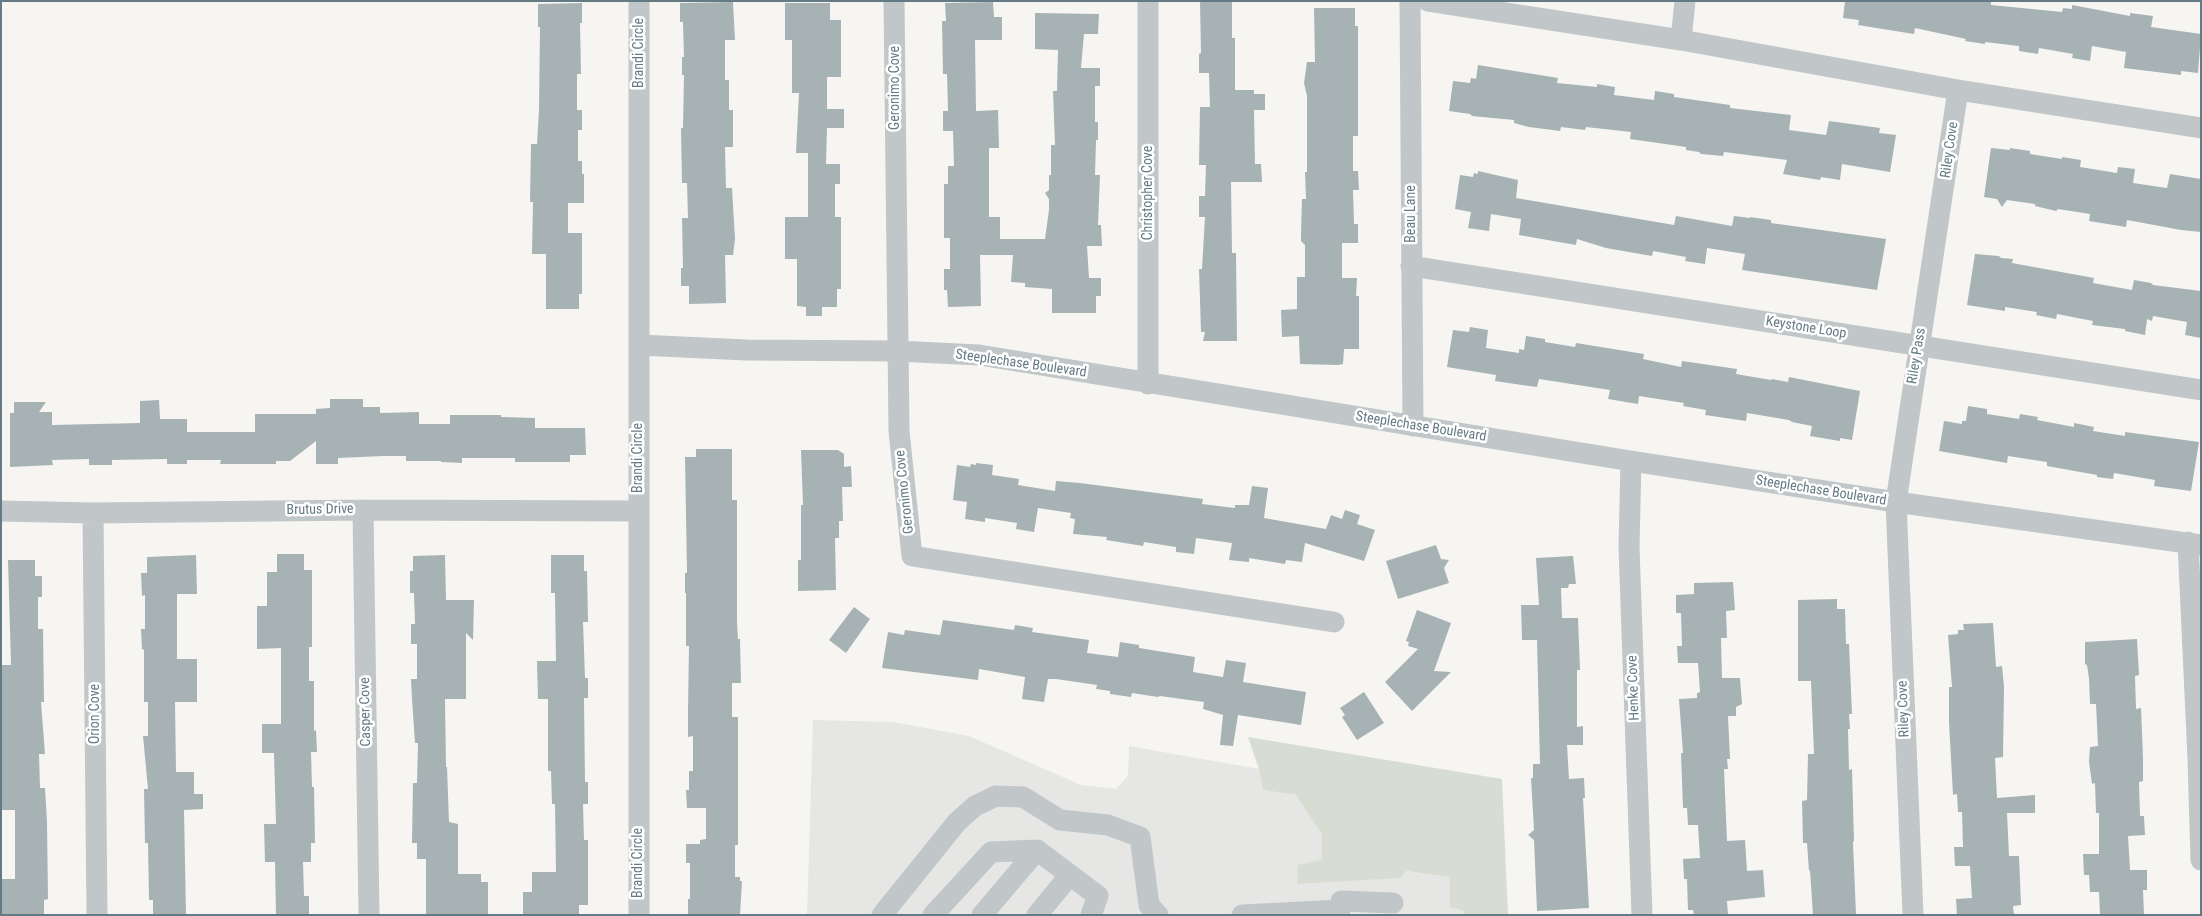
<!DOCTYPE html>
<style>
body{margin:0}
#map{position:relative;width:2202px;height:916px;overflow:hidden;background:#f6f5f2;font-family:"Roboto Condensed",sans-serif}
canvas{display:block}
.frame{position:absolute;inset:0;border:2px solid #647a84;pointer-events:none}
</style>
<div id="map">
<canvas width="2202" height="916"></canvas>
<div class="frame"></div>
</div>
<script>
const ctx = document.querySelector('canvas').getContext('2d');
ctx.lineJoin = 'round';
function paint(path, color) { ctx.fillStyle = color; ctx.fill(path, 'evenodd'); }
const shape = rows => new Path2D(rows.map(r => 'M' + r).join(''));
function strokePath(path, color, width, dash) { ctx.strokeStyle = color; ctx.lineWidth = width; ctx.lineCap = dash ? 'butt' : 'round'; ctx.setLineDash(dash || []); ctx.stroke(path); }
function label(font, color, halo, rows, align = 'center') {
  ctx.font = font + ' "Roboto Condensed",sans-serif'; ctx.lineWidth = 5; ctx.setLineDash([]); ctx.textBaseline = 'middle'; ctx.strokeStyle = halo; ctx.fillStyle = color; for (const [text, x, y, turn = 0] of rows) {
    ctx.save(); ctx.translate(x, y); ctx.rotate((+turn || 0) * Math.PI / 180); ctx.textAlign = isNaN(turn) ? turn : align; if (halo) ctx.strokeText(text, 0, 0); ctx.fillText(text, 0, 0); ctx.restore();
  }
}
paint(shape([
 [813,720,893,722,969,736,1081,785,1116,789,1128,776,1129,746,1259,769,1263,790,1296,795,1322,835,1322,860,1451,877,1450,907,1464,911,1464,915,807,915]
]), '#e6e7e5');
paint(shape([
 [1248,737,1502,779,1508,915,1464,915,1464,911,1450,907,1450,877,1406,871,1400,878,1297,884,1298,865,1322,860,1322,835,1296,795,1263,790,1259,769]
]), '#d8ddd3');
paint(shape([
 [1200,1,1232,1,1232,38,1235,38,1235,90,1254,90,1254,94,1265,94,1265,110,1254,110,1255,164,1261,164,1262,182,1231,182,1232,253,1236,253,1237,341,1203,341,1205,332,1201,332,1199,269,1202,269,1205,217,1199,217,1199,196,1205,196,1206,165,1199,165,1200,107,1210,107,1209,73,1199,73,1199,54,1201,53],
 [1845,1,1991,1,1991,5,2062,12,2063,8,2072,9,2072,5,2130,16,2130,13,2153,16,2151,27,2201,34,2198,73,2181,71,2181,75,2124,68,2126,52,2092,46,2090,61,2072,58,2073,54,2039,48,2038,54,2019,51,2019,46,1985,42,1985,44,1965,41,1966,39,1915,28,1914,34,1858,25,1859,20,1843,18],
 [733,2,735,40,725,40,725,80,729,80,729,110,733,110,733,147,725,147,726,188,732,188,735,239,733,255,725,255,726,303,689,304,689,286,681,286,681,268,683,268,682,218,688,218,687,183,682,183,681,128,683,128,684,75,682,75,682,57,684,57,683,22,680,22,680,3],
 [993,2,994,17,1002,17,1002,40,975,40,976,111,998,110,999,148,989,148,989,217,1000,217,1000,239,1045,239,1049,210,1049,199,1045,193,1049,190,1049,175,1051,175,1051,145,1055,145,1053,91,1057,91,1058,50,1035,49,1035,13,1099,14,1098,34,1084,34,1081,68,1100,68,1100,86,1095,86,1095,122,1098,122,1098,140,1096,140,1095,175,1100,175,1098,225,1101,225,1102,246,1087,246,1089,278,1101,278,1101,296,1096,296,1096,313,1052,313,1052,289,1025,287,1025,283,1011,282,1013,255,980,255,981,306,948,307,947,290,944,290,944,269,950,269,950,238,944,238,944,184,948,184,948,166,954,166,953,131,943,131,943,111,948,111,947,74,943,74,942,21,946,21,945,3],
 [582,3,582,23,580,23,581,74,577,74,577,110,582,110,582,130,578,130,578,161,582,161,582,174,584,174,584,203,568,203,568,233,582,233,582,294,579,294,579,309,546,309,546,254,532,254,533,202,530,202,531,144,537,144,539,110,540,27,538,27,538,4],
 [785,3,830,3,830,20,841,20,841,77,827,77,827,109,844,109,844,128,827,128,826,164,840,164,840,184,835,184,835,217,841,217,841,289,837,289,837,307,822,307,822,316,806,316,806,307,797,306,797,259,785,259,785,217,808,217,808,153,796,153,799,93,792,93,792,40,785,40],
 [1314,8,1355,8,1355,26,1358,26,1358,136,1353,136,1353,171,1358,171,1359,190,1353,190,1354,224,1358,224,1358,243,1342,243,1342,278,1357,278,1356,296,1359,296,1359,349,1344,349,1343,364,1338,365,1300,364,1299,336,1282,337,1281,310,1297,309,1297,277,1305,277,1305,245,1301,241,1301,235,1302,199,1306,199,1305,172,1307,172,1307,96,1304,83,1307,62,1315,62],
 [1478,65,1558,78,1557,83,1597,87,1597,84,1615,87,1614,95,1654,100,1655,91,1674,94,1674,97,1730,105,1730,108,1791,115,1789,130,1826,135,1829,121,1880,128,1879,133,1896,135,1890,172,1842,164,1840,180,1821,177,1820,180,1783,174,1787,160,1724,152,1723,156,1701,154,1699,152,1686,150,1686,147,1630,139,1631,132,1586,127,1585,130,1561,127,1560,131,1529,127,1514,123,1514,120,1472,116,1470,114,1449,111,1453,81,1470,83,1471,78,1476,79],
 [1991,148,2010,150,2010,148,2030,151,2030,154,2062,159,2062,157,2081,160,2080,167,2117,173,2118,167,2135,169,2133,183,2167,188,2170,174,2201,179,2201,232,2181,230,2127,220,2126,227,2089,221,2090,214,2058,209,2056,211,2035,206,2035,204,2007,200,2002,207,1997,199,1984,197],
 [1478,171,1518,180,1516,198,1674,225,1676,216,1732,226,1734,216,1750,218,1750,217,1771,220,1771,223,1886,239,1877,290,1742,270,1745,254,1707,248,1705,264,1685,261,1686,257,1653,251,1652,256,1606,248,1577,239,1576,245,1519,235,1521,219,1491,214,1489,231,1468,228,1471,212,1455,209,1460,175,1473,177,1474,173,1478,174],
 [1975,254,1999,256,2001,258,2013,259,2012,263,2094,278,2093,283,2132,290,2134,280,2151,283,2153,285,2201,291,2201,338,2185,335,2187,322,2153,316,2152,321,2147,319,2145,335,2125,331,2125,329,2092,325,2093,321,2057,314,2056,319,2036,315,2037,312,2005,307,2005,311,1967,305],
 [1470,327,1488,330,1486,348,1519,353,1519,349,1524,350,1526,336,1545,339,1545,342,1575,347,1576,343,1644,354,1643,359,1681,367,1682,361,1737,369,1736,374,1771,380,1772,379,1788,382,1789,377,1860,391,1852,440,1840,438,1840,441,1810,436,1812,426,1792,422,1789,420,1747,413,1746,421,1705,415,1706,410,1683,406,1684,403,1639,396,1638,404,1608,399,1610,390,1539,379,1537,387,1522,385,1495,381,1496,375,1447,367,1453,330,1469,332],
 [330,399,363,399,363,407,380,407,380,413,419,412,419,424,450,424,450,415,501,415,501,417,535,418,535,428,585,428,586,455,570,455,570,462,515,462,515,458,462,458,462,463,441,462,441,461,406,461,406,456,384,456,338,458,338,464,316,464,316,441,290,461,276,461,276,464,220,464,221,460,187,460,187,464,167,464,167,459,112,460,112,465,89,465,89,459,52,460,53,465,10,467,10,413,14,413,14,402,46,402,39,412,52,412,52,425,140,423,140,401,159,400,160,419,187,419,187,432,255,432,255,414,316,414,316,409,330,408],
 [1968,406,1987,409,1987,414,2019,419,2020,414,2038,417,2037,420,2074,427,2074,423,2094,427,2093,431,2125,436,2125,432,2199,442,2191,491,2154,486,2155,480,2114,473,2113,479,2097,477,2097,475,2047,466,2047,462,2008,456,2007,463,1939,451,1944,421,1962,424,1962,421,1966,421],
 [696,449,732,449,732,500,737,500,737,622,738,639,740,639,741,683,732,683,732,717,738,717,738,845,735,845,735,877,740,877,740,881,742,881,740,915,688,915,688,899,690,899,690,863,686,863,686,844,700,844,700,840,706,839,706,808,687,808,686,790,689,790,689,771,693,771,693,736,688,737,688,710,689,646,686,646,686,593,685,593,685,573,687,573,685,457,696,457],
 [801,450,838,450,844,454,844,467,851,466,852,487,842,487,843,521,839,521,839,538,835,538,836,590,798,591,798,560,801,560,801,505,803,505],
 [976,463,993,465,992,475,1019,479,1018,485,1055,491,1056,481,1080,483,1203,499,1202,504,1235,508,1235,505,1249,505,1252,486,1268,488,1264,518,1326,529,1331,515,1342,519,1345,510,1360,515,1357,524,1375,530,1364,561,1305,543,1302,562,1286,560,1285,564,1249,558,1249,562,1229,560,1232,543,1196,538,1194,554,1176,552,1176,547,1144,542,1143,546,1106,540,1107,537,1073,534,1075,519,1070,518,1071,513,1038,508,1034,532,1016,529,1017,523,985,518,985,522,965,519,967,502,953,500,957,465,970,467,971,464,976,465],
 [1436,545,1441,559,1449,560,1444,568,1449,583,1398,599,1386,561],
 [277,554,304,554,304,570,312,570,312,647,309,647,309,681,314,681,314,731,316,730,317,752,311,752,312,787,314,787,315,843,311,843,311,862,303,862,304,896,309,896,309,915,276,915,275,862,265,862,264,824,276,824,274,753,262,753,262,724,281,724,281,648,257,649,257,606,267,606,267,572,277,572],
 [196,555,197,594,177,594,177,659,197,659,197,702,175,702,176,772,194,772,194,794,203,794,203,809,184,810,186,915,153,915,153,900,149,900,148,843,145,843,144,789,148,789,143,736,148,736,148,702,144,702,144,649,142,650,141,629,145,629,145,595,142,596,141,573,147,573,147,557],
 [445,555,446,600,474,600,473,640,466,633,466,699,445,699,446,767,447,767,449,822,458,824,458,874,481,874,481,882,488,882,488,915,426,915,426,859,417,859,417,843,412,843,413,783,417,783,418,743,415,743,412,699,411,679,417,679,417,644,411,644,411,624,415,624,414,593,410,593,410,571,413,571,413,556],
 [551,555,584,555,584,571,587,571,588,622,583,622,585,678,588,678,588,698,584,698,585,782,588,782,588,804,583,804,584,840,588,840,588,905,579,905,579,915,523,915,523,892,532,892,532,872,556,872,555,804,552,804,551,771,548,771,548,699,538,699,537,661,556,661,555,593,551,593],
 [1573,556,1576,584,1569,584,1568,588,1561,588,1562,618,1578,618,1580,670,1577,670,1577,727,1583,726,1583,745,1567,745,1569,779,1584,778,1585,798,1583,798,1589,908,1537,911,1534,840,1528,835,1534,830,1531,778,1533,778,1533,764,1540,764,1537,640,1522,640,1521,605,1539,605,1536,558],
 [8,560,35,560,35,576,42,576,42,597,38,597,38,629,43,629,44,702,41,702,45,754,39,754,40,788,45,788,47,822,48,899,44,900,44,915,1,915,1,879,15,879,15,810,1,810,1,665,11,665],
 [1733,582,1735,610,1726,611,1727,638,1721,638,1722,678,1740,678,1742,704,1736,707,1736,716,1728,716,1730,759,1727,759,1728,769,1724,769,1727,841,1745,840,1747,871,1763,870,1765,897,1727,901,1728,915,1694,915,1693,910,1688,910,1687,879,1684,879,1683,859,1700,858,1698,825,1688,825,1687,808,1683,808,1681,753,1683,753,1679,699,1697,698,1697,693,1700,692,1698,663,1678,663,1677,646,1682,646,1681,613,1676,613,1676,595,1694,594,1694,583],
 [1837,599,1837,609,1845,609,1846,644,1849,644,1852,714,1849,714,1850,729,1848,729,1849,770,1852,769,1854,841,1853,842,1856,915,1813,915,1810,870,1809,871,1807,843,1803,843,1802,801,1807,800,1808,754,1814,754,1811,681,1798,681,1798,600],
 [854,607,870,619,846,653,829,640],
 [1417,610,1451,623,1434,671,1451,672,1412,711,1385,682,1418,649,1408,646,1409,642,1406,641],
 [943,620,1014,630,1015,625,1033,628,1032,632,1089,640,1087,653,1118,657,1120,642,1139,645,1139,648,1195,657,1193,672,1223,677,1226,660,1246,663,1243,682,1306,692,1301,725,1238,715,1233,746,1220,745,1223,715,1203,709,1204,702,1160,696,1158,697,1132,693,1131,697,1110,694,1110,691,1096,689,1097,685,1056,679,1048,679,1044,702,1022,699,1025,677,979,669,978,680,882,668,888,632,904,635,905,630,940,635],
 [1993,623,1996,667,2002,666,2004,687,2003,757,1995,758,1997,798,2035,795,2035,813,2007,813,2009,856,2019,856,2021,905,2013,906,2014,915,1957,915,1956,899,1972,898,1970,866,1955,866,1954,847,1963,847,1962,812,1958,812,1957,794,1953,795,1949,722,1949,687,1952,687,1948,635,1958,634,1958,630,1964,630,1963,624],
 [2137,639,2139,675,2135,676,2136,709,2141,708,2143,758,2143,781,2139,782,2140,816,2144,816,2145,835,2128,836,2130,870,2147,870,2147,890,2143,890,2144,915,2100,915,2099,892,2090,892,2089,875,2084,875,2083,854,2099,854,2099,813,2096,813,2095,783,2092,784,2089,762,2090,747,2098,746,2096,704,2090,704,2089,678,2087,665,2085,664,2085,642],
 [1364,692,1384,723,1357,740,1342,717,1345,715,1340,708]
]), '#a7b2b5');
strokePath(shape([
 [894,1,899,431,912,556,1334,622],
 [1148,1,1148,384],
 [1410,1,1413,426],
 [1428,1,1681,40,1958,90,2201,128],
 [1681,40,1685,1],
 [1411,266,2201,390],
 [639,345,746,350,897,351,979,355,1631,461,1896,502,2201,545],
 [1631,461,1629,547,1642,915],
 [363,510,369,915],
 [1,511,93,513,363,510,638,511],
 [93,513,97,915],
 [2188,542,2198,759],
 [2201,759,2198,759,2201,860],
 [639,915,639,1],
 [882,915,957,822,975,806,996,796,1023,797,1060,820,1108,825,1140,837,1149,905,1158,915],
 [933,915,991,852,1037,850,1098,896,1091,915],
 [982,915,1037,850],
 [1037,915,1070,875],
 [1242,915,1340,910,1341,901,1393,903],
 [1913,915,1896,502,1958,90]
]), '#c1c6c8', 21);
label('14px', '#647a84', '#fff', [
 ["Brandi Circle",639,53,-90],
 ["Geronimo Cove",895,88,-90],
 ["Riley Cove",1950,150,-82],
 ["Christopher Cove",1148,193,-90],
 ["Beau Lane",1411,214,-90],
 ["Keystone Loop",1806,328,9],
 ["Riley Pass",1917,356,-81],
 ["Steeplechase Boulevard",1021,364,8],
 ["Steeplechase Boulevard",1421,427,9],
 ["Brandi Circle",638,458,-90],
 ["Steeplechase Boulevard",1821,491,9],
 ["Geronimo Cove",905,492,-96],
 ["Brutus Drive",320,510,-1],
 ["Henke Cove",1634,688,-92],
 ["Riley Cove",1904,709,-92],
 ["Casper Cove",366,712,-91],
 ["Orion Cove",95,714,-90],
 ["Brandi Circle",638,863,-90]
]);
</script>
